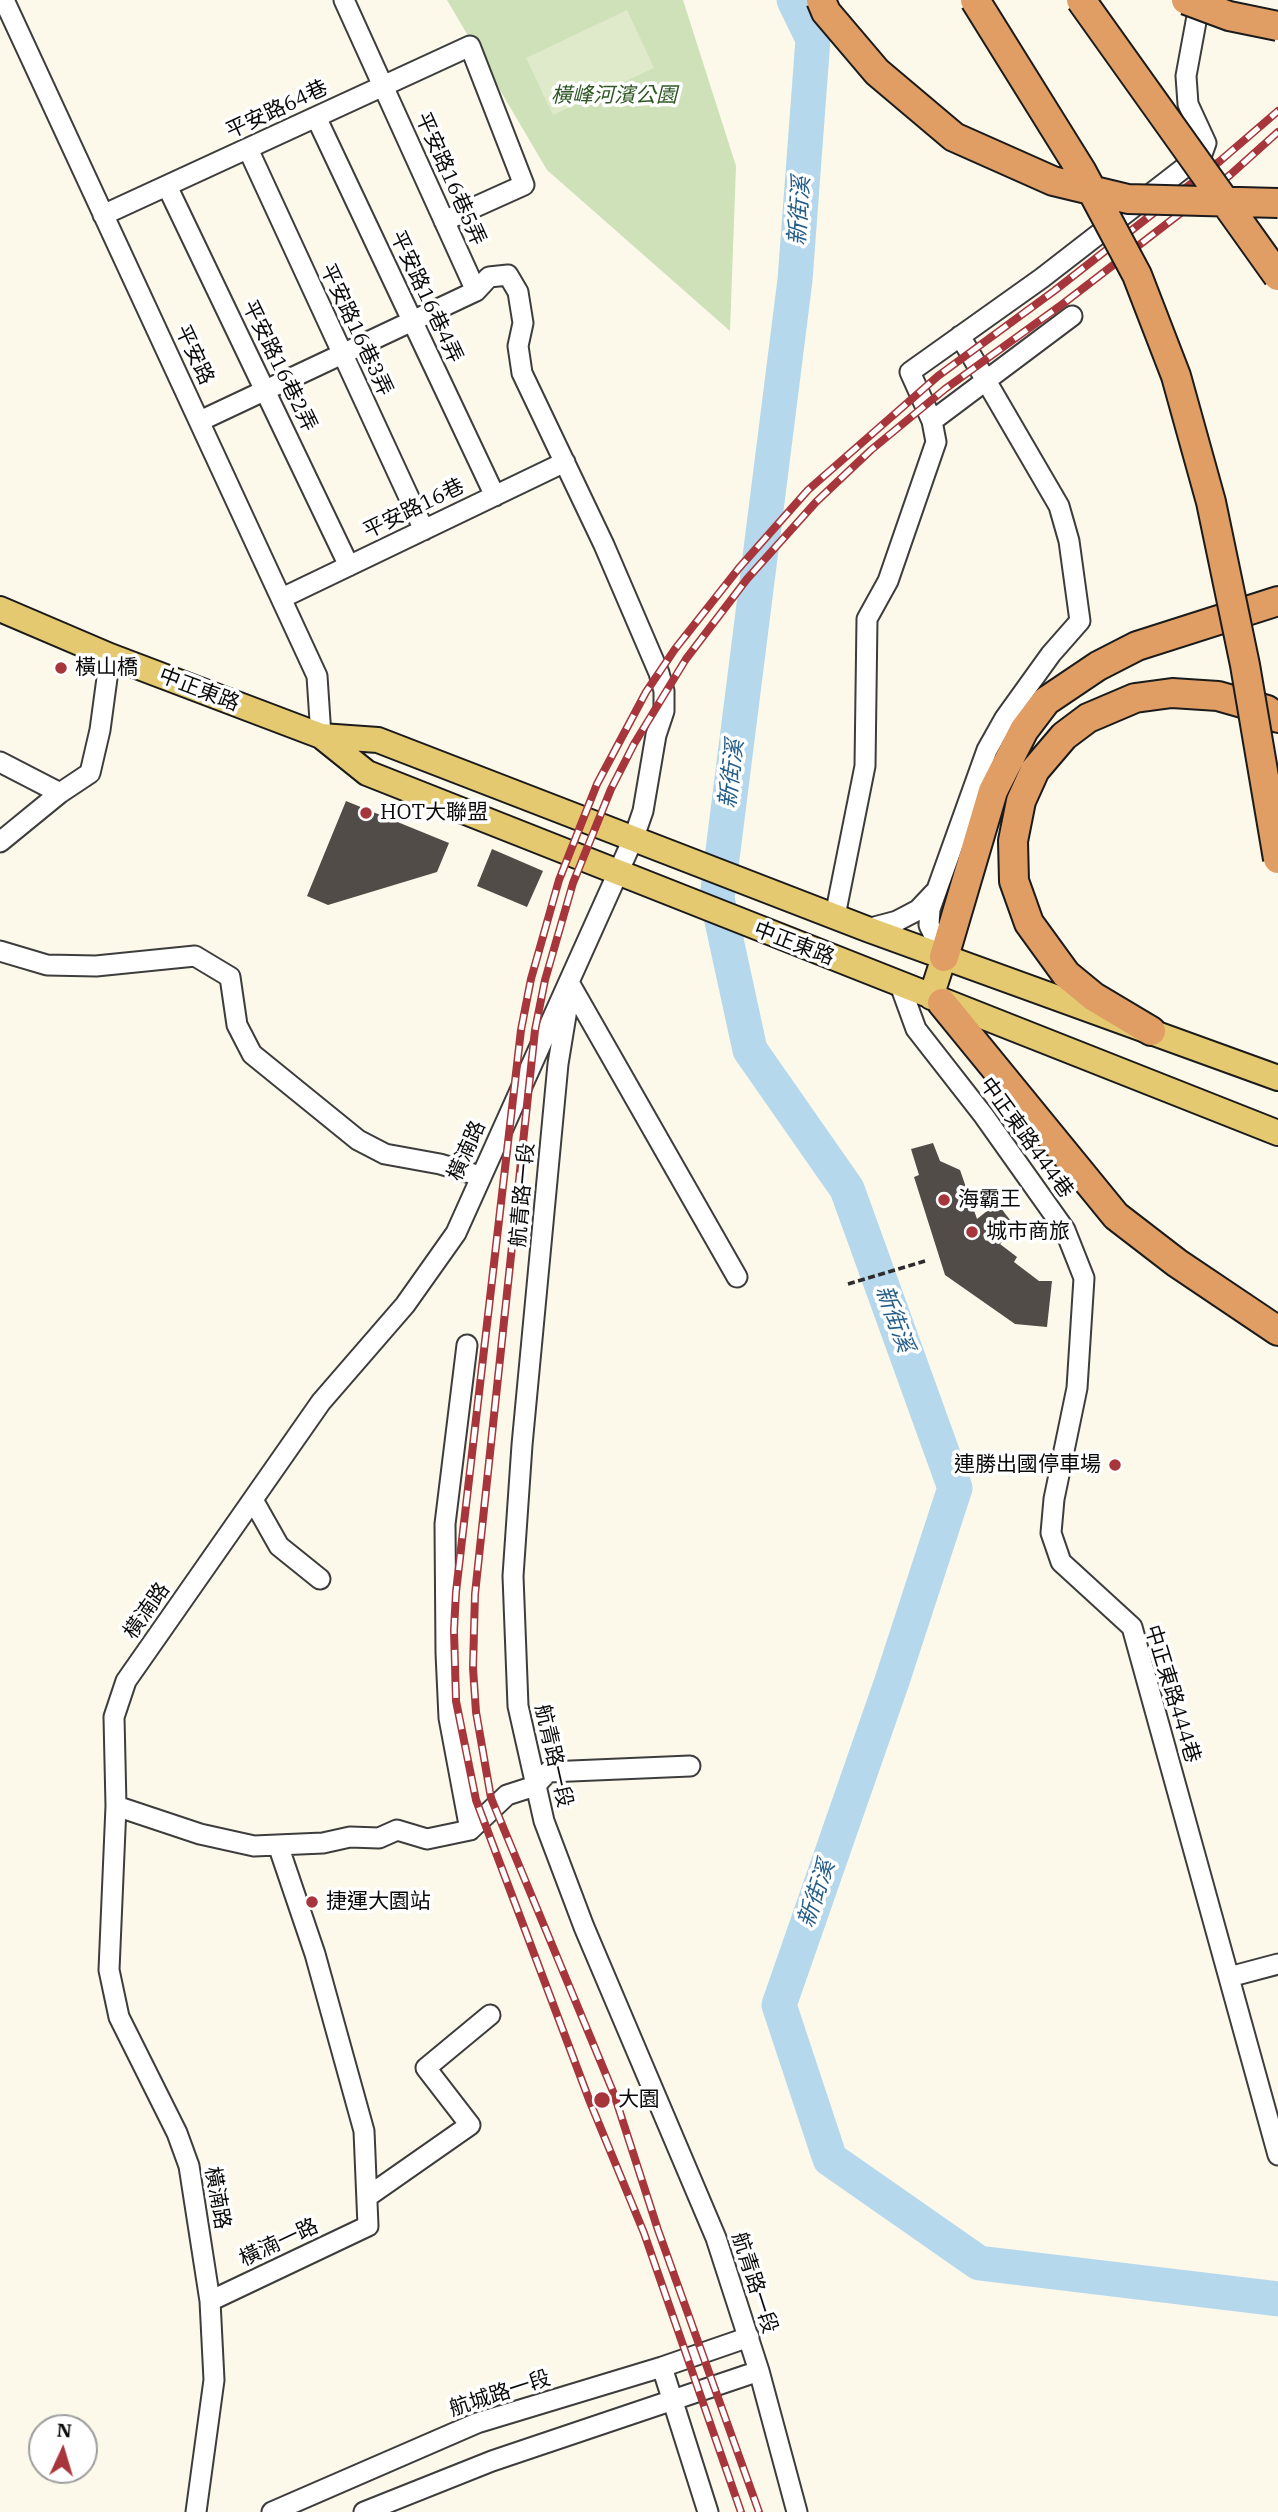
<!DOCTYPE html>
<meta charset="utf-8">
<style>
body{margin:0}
#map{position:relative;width:1278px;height:2512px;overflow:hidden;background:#fcf9ea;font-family:"IBM Plex Serif",serif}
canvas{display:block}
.north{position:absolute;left:28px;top:2414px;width:70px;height:70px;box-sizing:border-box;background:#fff;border:2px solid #9d9d9d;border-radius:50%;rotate:4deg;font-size:19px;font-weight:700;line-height:28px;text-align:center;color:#0a0a0a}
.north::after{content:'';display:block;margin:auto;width:24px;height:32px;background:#a6363b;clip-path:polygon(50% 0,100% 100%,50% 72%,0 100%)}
</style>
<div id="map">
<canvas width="1278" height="2512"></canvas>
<div class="north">N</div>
</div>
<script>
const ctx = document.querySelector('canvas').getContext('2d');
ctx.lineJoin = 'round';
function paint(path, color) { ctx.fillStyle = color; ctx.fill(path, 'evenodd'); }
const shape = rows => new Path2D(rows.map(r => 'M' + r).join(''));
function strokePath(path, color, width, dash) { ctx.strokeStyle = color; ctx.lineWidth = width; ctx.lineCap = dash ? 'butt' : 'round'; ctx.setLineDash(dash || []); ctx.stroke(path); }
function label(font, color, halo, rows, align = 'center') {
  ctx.font = font + ' "IBM Plex Serif","Noto Sans TC",serif'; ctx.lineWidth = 7; ctx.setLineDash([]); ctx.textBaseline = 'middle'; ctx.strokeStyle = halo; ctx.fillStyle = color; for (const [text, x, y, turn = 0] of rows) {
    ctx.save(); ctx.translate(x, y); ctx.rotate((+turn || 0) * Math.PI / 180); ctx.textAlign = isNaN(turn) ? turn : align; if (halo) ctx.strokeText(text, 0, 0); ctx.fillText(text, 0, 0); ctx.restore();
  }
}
paint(shape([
 [447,0,683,0,736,166,730,331,547,170]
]), '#cee1b9');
paint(shape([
 [627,10,654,68,553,115,526,58]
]), '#dfeaca');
strokePath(shape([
 [794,0,813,39,795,280,717,898,750,1050,847,1189,955,1488,892,1681,779,2005,830,2159,979,2263,1278,2299]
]), '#b6d8ed', 35);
paint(shape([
 [346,801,449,843,437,872,328,905,307,896],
 [492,849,543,871,527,907,477,886],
 [933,1143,940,1161,960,1170,977,1219,997,1203,1017,1229,1000,1244,1017,1257,1014,1262,1039,1281,1052,1281,1047,1327,1015,1324,945,1275,914,1177,919,1175,911,1149]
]), '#514c48');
const minor = shape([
 [4,0,317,676,321,736],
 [344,0,476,291],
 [316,117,495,496],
 [248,149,424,530],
 [167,186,349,566],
 [103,215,470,46,524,185,444,221],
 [932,421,1072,316],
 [282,598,565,462],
 [0,762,60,793],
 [0,842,60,793,90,773,100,730,110,656],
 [835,916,865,766,867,619,888,581,936,442,932,421,910,372,1042,278,1202,154,1206,143,1188,104,1186,76,1200,0],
 [867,929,897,921,918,910,934,893],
 [0,951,47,965,96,966,195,956,230,977,237,1025,252,1054,358,1140,385,1154,440,1164,480,1176],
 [944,957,929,925,930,909,987,750,1005,718,1051,654,1080,621,1069,541,1059,506,960,336],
 [900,985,916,1029,984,1116,1065,1230,1084,1278,1077,1388,1054,1499,1051,1533,1061,1562,1132,1627,1278,2155],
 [571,986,737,1277],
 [569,997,558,1064,522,1445,513,1576,518,1706,544,1821,584,1927,716,2238,759,2371,797,2512],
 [253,1500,279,1546,320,1579],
 [116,1806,200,1834,254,1846,323,1843,350,1837,379,1838,397,1830,427,1839,470,1830,449,1718,446,1653,445,1524,467,1345],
 [470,1830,507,1795,535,1786,548,1772,690,1766],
 [1229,1977,1278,1964],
 [367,2197,470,2125,426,2068,490,2015],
 [210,2301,368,2226,364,2131,315,1954,278,1845],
 [662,2367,708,2512],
 [196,2512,214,2380,210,2301,189,2166,177,2133,119,2017,109,1970,116,1806,114,1717,126,1681,321,1402,405,1305,456,1233,634,837,643,811,656,735,664,711,664,691,659,673,604,545,522,373,518,346,523,323,518,292,508,275,489,277,476,291,200,421],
 [272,2512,477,2423,662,2367,749,2337],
 [364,2512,492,2461,759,2371]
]);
const major = shape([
 [0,609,110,656,321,736,378,740,867,929,1278,1078],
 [321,736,367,773,1278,1133],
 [931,997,944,957]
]);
const highway = shape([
 [944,957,993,791,1024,730,1046,701,1098,666,1137,646,1278,601],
 [942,1003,1116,1216,1177,1263,1278,1331],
 [1151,1031,1094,997,1066,974,1029,923,1014,881,1013,841,1021,801,1035,770,1064,736,1088,718,1135,698,1172,693,1218,696,1267,710,1278,718]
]);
strokePath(minor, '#3d3d3d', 23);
strokePath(major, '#1b1b1b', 28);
strokePath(highway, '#1b1b1b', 32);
strokePath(shape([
 [848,1284,925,1261]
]), '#2c2c2c', 3.5, [7, 3.5]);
strokePath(minor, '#fff', 19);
strokePath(major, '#e5c971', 24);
strokePath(highway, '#e09d64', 28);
const rail = shape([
 [741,2512,644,2233,590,2102,476,1800,456,1701,454,1630,456,1592,521,1030,531,979,559,880,597,784,646,692,675,649,739,568,808,490,938,376,1054,291,1220,161,1278,111],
 [759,2512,658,2230,614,2094,491,1798,476,1712,473,1668,475,1594,535,1030,545,980,573,883,611,789,634,744,686,659,747,579,816,502,871,450,945,389,1064,303,1230,175,1278,132]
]);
strokePath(rail, '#a6363b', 8);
strokePath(rail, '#fff', 5, [16]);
const highwayBridge = shape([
 [821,0,826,12,877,72,954,137,1053,181,1128,199,1278,203],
 [975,0,1082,172,1137,275,1176,376,1211,502,1245,665,1278,859],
 [1081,0,1278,276],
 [1186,0,1229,16,1278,26]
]);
strokePath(highwayBridge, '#1b1b1b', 32, []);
strokePath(highwayBridge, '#e09d64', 28);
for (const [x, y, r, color] of [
 [61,668,7,"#a6363b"],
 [366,813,7,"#a6363b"],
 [944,1200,7,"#a6363b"],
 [972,1232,7,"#a6363b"],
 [1115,1465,7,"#a6363b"],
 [312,1902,7,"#a6363b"],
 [602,2100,9,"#a6363b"]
]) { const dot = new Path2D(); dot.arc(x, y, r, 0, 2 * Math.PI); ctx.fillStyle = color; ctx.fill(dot); strokePath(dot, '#fff', 2.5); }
label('italic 21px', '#2f5824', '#fff', [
 ["橫峰河濱公園",614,96]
]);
label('21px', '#0a0a0a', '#fff', [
 ["平安路64巷",277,110,-25],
 ["平安路16巷5弄",450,179,66],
 ["平安路16巷4弄",426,297,65],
 ["平安路16巷3弄",356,330,65],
 ["平安路",194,355,65],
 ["平安路16巷2弄",279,366,64],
 ["平安路16巷",414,509,-26],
 ["中正東路",199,690,21],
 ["中正東路",794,944,21],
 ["中正東路444巷",1026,1138,54],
 ["橫湳路",467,1151,-66],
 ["航青路一段",523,1195,-85],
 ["橫湳路",147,1611,-55],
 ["中正東路444巷",1172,1694,73],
 ["航青路一段",553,1756,77],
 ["橫湳路",217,2198,80],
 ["橫湳一路",279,2243,-25],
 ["航青路一段",754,2283,72],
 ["航城路一段",500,2394,-18]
]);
label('21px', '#0a0a0a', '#fff', [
 ["橫山橋",75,668],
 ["HOT大聯盟",380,813],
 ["海霸王",958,1200],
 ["城市商旅",986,1232],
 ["連勝出國停車場",1101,1465,"right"],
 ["捷運大園站",326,1902],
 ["大園",618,2100]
], 'left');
label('italic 23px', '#265e8a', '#fff', [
 ["新街溪",800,211,-86],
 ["新街溪",732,774,-83],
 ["新街溪",894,1319,70],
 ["新街溪",817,1894,-71]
]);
</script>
